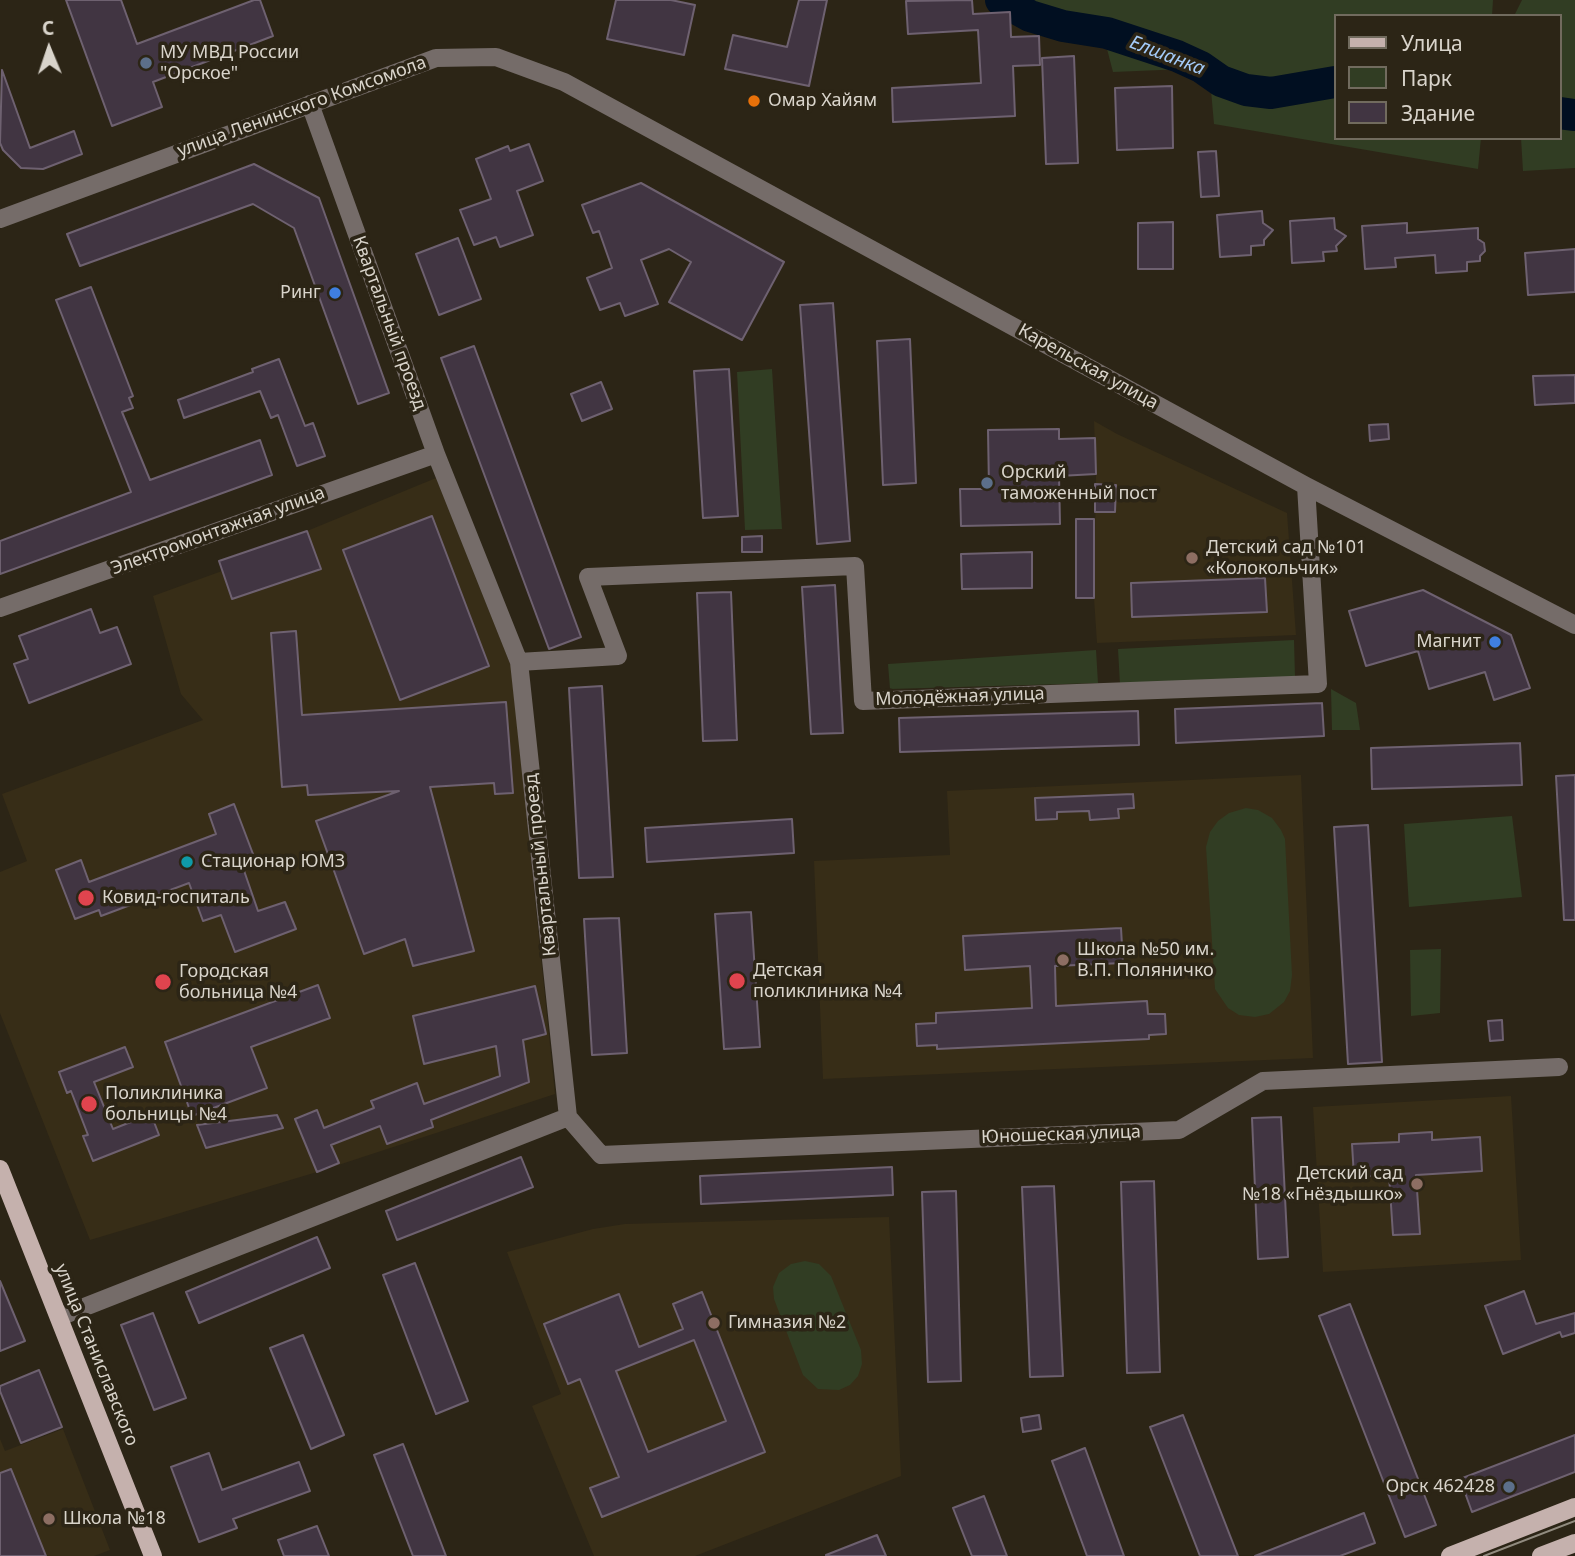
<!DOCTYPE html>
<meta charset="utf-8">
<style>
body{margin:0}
#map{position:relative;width:1575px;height:1556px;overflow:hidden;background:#2c2516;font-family:"Noto Sans",sans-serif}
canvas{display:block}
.legend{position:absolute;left:1334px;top:14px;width:228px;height:126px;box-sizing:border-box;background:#2c2516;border:2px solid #716b5e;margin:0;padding:9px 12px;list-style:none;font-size:21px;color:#d9d4cb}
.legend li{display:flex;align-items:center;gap:14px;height:35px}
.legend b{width:35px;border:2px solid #716b5e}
.north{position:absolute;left:14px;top:14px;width:70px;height:70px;-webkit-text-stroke:5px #2c2516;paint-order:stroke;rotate:358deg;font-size:19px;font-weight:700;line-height:28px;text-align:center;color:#d9d4cb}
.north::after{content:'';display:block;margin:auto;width:24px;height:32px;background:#d9d4cb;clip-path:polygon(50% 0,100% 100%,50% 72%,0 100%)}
</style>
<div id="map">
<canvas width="1575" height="1556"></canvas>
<ul class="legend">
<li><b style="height:9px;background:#c5b1ad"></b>Улица</li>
<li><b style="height:19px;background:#313d23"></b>Парк</li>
<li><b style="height:19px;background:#413542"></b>Здание</li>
</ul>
<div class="north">С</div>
</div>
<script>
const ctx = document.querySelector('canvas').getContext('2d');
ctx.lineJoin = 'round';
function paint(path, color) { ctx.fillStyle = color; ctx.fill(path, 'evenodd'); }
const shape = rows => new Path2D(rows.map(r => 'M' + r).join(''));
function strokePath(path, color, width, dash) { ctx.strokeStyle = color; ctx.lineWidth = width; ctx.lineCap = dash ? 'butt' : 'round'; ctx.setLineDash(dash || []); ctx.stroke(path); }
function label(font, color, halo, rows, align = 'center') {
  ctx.font = font + ' "Noto Sans",sans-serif'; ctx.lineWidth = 7; ctx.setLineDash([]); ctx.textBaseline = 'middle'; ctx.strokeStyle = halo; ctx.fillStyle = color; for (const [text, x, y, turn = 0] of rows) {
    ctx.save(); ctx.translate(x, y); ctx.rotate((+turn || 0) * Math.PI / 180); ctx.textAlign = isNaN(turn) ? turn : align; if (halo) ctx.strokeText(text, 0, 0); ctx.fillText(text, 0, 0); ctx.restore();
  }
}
paint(shape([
 [1094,421,1117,434,1287,513,1296,635,1097,643,1094,598,1096,474],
 [436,478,511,666,555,1094,317,1172,90,1240,0,1013,0,872,27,861,2,794,203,720,181,694,153,596,222,571,219,561,307,531],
 [1301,775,1313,1058,823,1079,814,861,950,855,947,791],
 [1511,1096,1521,1260,1323,1272,1313,1107],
 [889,1217,901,1476,695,1556,594,1556,532,1406,561,1394,507,1252,593,1229,625,1224],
 [63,1429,110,1550,94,1556,0,1556,0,1439,5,1451]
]), '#372d17');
paint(shape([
 [1008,0,1493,0,1492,16,1335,16,1335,138,1481,138,1478,169,1214,124,1209,68,1113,72,1100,22],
 [1522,0,1575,0,1575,168,1523,171,1521,138,1559,138,1559,16,1514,16],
 [772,369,782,529,745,530,737,372],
 [1294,640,1295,677,1120,685,1118,649],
 [1096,650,1098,683,890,689,888,664],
 [1331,689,1356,703,1360,730,1332,730],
 [1246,808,1258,810,1272,818,1281,830,1285,839,1292,975,1290,991,1284,1002,1269,1014,1255,1017,1239,1015,1228,1008,1215,989,1206,847,1210,832,1218,821,1229,813],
 [1512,816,1522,897,1409,907,1404,824],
 [1441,949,1440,1013,1411,1016,1410,950],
 [805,1261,819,1264,831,1276,861,1350,862,1364,858,1376,850,1385,839,1390,818,1389,803,1375,774,1299,773,1287,779,1273,791,1264]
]), '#313d23');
strokePath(shape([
 [1001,0,1030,16,1063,26,1107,33,1177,56,1201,67,1221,81,1246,90,1271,93,1335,82],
 [1559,113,1575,115]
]), '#010f21', 32);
const building = shape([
 [66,0,121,0,137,44,254,0,260,0,273,36,153,82,162,107,112,126,66,0],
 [616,0,671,0,695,5,684,55,607,39,616,0],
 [799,0,827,0,809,86,725,69,733,35,787,47,799,0],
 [972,0,973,14,1010,12,1011,37,1039,36,1040,65,1013,66,1015,116,893,122,892,88,981,83,978,30,908,34,906,1,972,0],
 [1074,56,1078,163,1046,164,1042,58,1074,56],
 [2,70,30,148,74,131,82,154,43,169,21,168,3,150,0,143,2,70],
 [1172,86,1173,148,1117,150,1115,88,1172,86],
 [529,144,543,181,517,191,533,235,500,247,496,237,474,245,460,210,491,199,476,159,508,146,510,151,529,144],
 [1216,151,1219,196,1201,197,1198,152,1216,151],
 [254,164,319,198,389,393,358,404,294,228,253,204,80,266,67,234,254,164],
 [641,183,784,262,742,340,669,302,691,262,669,249,641,260,658,304,625,316,620,303,600,310,587,278,612,268,599,231,593,233,582,205,641,183],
 [1262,211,1263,223,1273,230,1264,240,1264,245,1251,246,1251,255,1220,257,1217,215,1262,211],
 [1334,218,1335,229,1346,236,1336,246,1337,251,1323,252,1324,261,1292,263,1290,221,1334,218],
 [1173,222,1173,269,1138,269,1138,223,1173,222],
 [1407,223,1407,233,1478,228,1478,239,1484,243,1485,251,1480,256,1480,261,1467,262,1467,271,1436,273,1435,255,1395,258,1396,267,1365,269,1362,226,1407,223],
 [458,238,481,299,439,315,416,254,458,238],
 [1575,249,1575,292,1528,295,1525,253,1575,249],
 [91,287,133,396,129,398,133,408,122,412,150,480,260,440,272,475,0,574,0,541,131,492,56,300,91,287],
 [833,303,850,541,817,544,800,305,833,303],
 [910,339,916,483,883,485,877,341,910,339],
 [474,346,581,637,549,649,441,358,474,346],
 [279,359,305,426,313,423,325,456,297,466,278,415,271,418,260,391,184,418,178,400,253,372,252,369,279,359],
 [729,369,738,516,703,518,694,371,729,369],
 [1575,375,1575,403,1535,405,1533,376,1575,375],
 [601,382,612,409,582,421,571,394,601,382],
 [1388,424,1389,439,1370,441,1369,425,1388,424],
 [1059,429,1059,439,1095,438,1096,474,1059,476,1060,524,961,526,960,489,989,489,988,430,1059,429],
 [1095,484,1116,485,1115,512,1095,512,1095,484],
 [432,516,489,666,400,700,343,550,432,516],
 [1076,519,1094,519,1094,598,1076,598,1076,519],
 [307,531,321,569,232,599,219,561,307,531],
 [762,536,762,552,742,552,742,537,762,536],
 [1032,552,1032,588,962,589,961,554,1032,552],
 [1265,578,1267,612,1132,617,1131,583,1265,578],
 [835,585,843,733,811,734,802,587,835,585],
 [1423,590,1511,635,1530,688,1494,700,1485,672,1429,689,1418,651,1366,666,1349,611,1423,590],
 [731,592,737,740,703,741,697,593,731,592],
 [91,609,100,633,117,627,131,664,29,703,14,664,28,659,19,636,91,609],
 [296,631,302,715,506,702,513,793,495,794,494,783,430,787,474,951,413,966,405,939,364,954,316,821,399,791,308,795,307,785,282,787,271,633,296,631],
 [602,686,613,877,579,878,569,688,602,686],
 [1322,703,1324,736,1176,743,1175,709,1322,703],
 [1138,711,1139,745,900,752,899,718,1138,711],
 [1520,743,1522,785,1372,789,1371,748,1520,743],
 [1575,775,1575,920,1564,920,1556,776,1575,775],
 [1133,794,1134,808,1118,809,1119,818,1090,820,1089,811,1057,812,1057,819,1036,820,1035,798,1133,794],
 [234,804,253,854,240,859,258,911,285,902,296,929,235,952,221,915,203,921,189,883,101,916,99,910,75,919,56,870,81,860,89,882,216,834,209,814,234,804],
 [792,819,794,853,647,862,645,828,792,819],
 [1368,825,1382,1062,1348,1064,1334,827,1368,825],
 [751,912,760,1047,724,1049,715,914,751,912],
 [619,918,627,1053,592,1055,584,919,619,918],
 [1121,928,1123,963,1055,966,1056,1006,1147,1001,1148,1014,1165,1014,1166,1034,1149,1035,1149,1039,937,1049,937,1045,917,1046,916,1024,936,1023,936,1013,1032,1008,1030,966,965,970,963,936,1121,928],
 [318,985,330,1018,251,1047,267,1088,192,1116,165,1042,318,985],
 [535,986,546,1034,523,1040,529,1082,431,1120,433,1127,387,1144,380,1126,331,1145,339,1163,317,1172,295,1119,317,1110,324,1128,374,1108,371,1101,417,1083,424,1104,500,1076,496,1046,424,1064,413,1016,535,986],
 [1502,1020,1503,1040,1490,1041,1488,1021,1502,1020],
 [125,1047,133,1067,94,1082,113,1129,151,1114,159,1135,93,1161,83,1136,88,1135,71,1091,67,1093,59,1072,125,1047],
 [277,1115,283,1128,206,1148,197,1125,277,1115],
 [1281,1117,1288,1257,1258,1259,1252,1118,1281,1117],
 [1432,1132,1432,1140,1480,1137,1482,1171,1416,1175,1420,1234,1393,1235,1389,1175,1354,1177,1352,1144,1399,1142,1399,1134,1432,1132],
 [521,1157,533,1187,397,1240,386,1211,521,1157],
 [892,1167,893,1195,701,1204,700,1176,892,1167],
 [1154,1181,1160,1372,1127,1373,1121,1182,1154,1181],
 [1054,1186,1063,1376,1030,1377,1022,1187,1054,1186],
 [956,1191,961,1381,928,1382,922,1192,956,1191],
 [317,1237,330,1268,199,1323,186,1292,317,1237],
 [415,1263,468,1401,436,1414,383,1275,415,1263],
 [0,1281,25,1341,0,1351,0,1281],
 [1524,1291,1536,1324,1575,1313,1575,1333,1562,1337,1560,1332,1503,1354,1485,1306,1524,1291],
 [702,1292,765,1452,602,1517,590,1488,619,1477,580,1379,568,1384,544,1324,619,1294,639,1347,683,1329,673,1304,702,1292],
 [694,1340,726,1421,648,1452,616,1371,694,1340],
 [1350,1304,1436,1525,1405,1537,1319,1316,1350,1304],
 [153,1313,186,1398,154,1410,121,1325,153,1313],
 [303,1335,344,1435,311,1449,270,1348,303,1335],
 [39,1370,62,1427,21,1443,0,1391,0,1386,39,1370],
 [1039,1415,1041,1429,1023,1432,1021,1418,1039,1415],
 [1183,1415,1238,1556,1200,1556,1150,1427,1183,1415],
 [1575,1435,1575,1472,1472,1512,1460,1479,1575,1435],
 [403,1444,446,1556,413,1556,374,1455,403,1444],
 [1085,1448,1124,1556,1087,1556,1052,1461,1085,1448],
 [209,1453,222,1490,299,1462,310,1491,233,1519,237,1528,199,1542,171,1467,209,1453],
 [11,1469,46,1556,0,1556,0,1473,11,1469],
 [984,1496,1007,1556,972,1556,953,1508,984,1496],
 [1364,1513,1375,1543,1340,1556,1255,1556,1364,1513],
 [317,1526,329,1556,284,1556,278,1540,317,1526],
 [877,1535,886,1556,826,1556,826,1555,877,1535]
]);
paint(building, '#413542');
strokePath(building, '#6e6170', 2);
strokePath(shape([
 [0,219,436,58,496,57,564,82,1306,486,1575,625],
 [0,608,436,454],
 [519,662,618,656,588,577,855,566,863,701,1318,684,1306,486],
 [568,1117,601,1155,1179,1130,1263,1081,1559,1067],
 [59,1317,568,1117,519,662,436,454,310,104]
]), '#756c69', 18);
strokePath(shape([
 [0,1169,153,1556],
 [1450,1556,1575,1507],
 [1541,1556,1575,1543]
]), '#c5b1ad', 18);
strokePath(shape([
 [1484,1556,1575,1521]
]), '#918b7f', 2);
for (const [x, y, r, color] of [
 [146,63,7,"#5c6f8a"],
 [754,101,7,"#e8710a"],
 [335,293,7,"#3f7fe0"],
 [987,483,7,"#5c6f8a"],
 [1192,558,7,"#8d6e63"],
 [1495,642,7,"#3f7fe0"],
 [187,862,7,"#0f9aa8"],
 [86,898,9,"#e0444e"],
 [1063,960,7,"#8d6e63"],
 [737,981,9,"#e0444e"],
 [163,982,9,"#e0444e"],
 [89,1104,9,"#e0444e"],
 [1417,1184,7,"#8d6e63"],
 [714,1323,7,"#8d6e63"],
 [1509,1487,7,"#5c6f8a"],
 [49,1519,7,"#8d6e63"]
]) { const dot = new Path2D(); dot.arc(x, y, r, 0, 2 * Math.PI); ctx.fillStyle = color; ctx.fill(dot); strokePath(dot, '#2c2516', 2.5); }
label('18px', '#d9d4cb', '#2c2516', [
 ["МУ МВД России",160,53],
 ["\"Орское\"",160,74],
 ["Омар Хайям",768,101],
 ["Ринг",321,293,"right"],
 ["Орский",1001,473],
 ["таможенный пост",1001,494],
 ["Детский сад №101",1206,548],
 ["«Колокольчик»",1206,569],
 ["Магнит",1481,642,"right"],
 ["Стационар ЮМЗ",201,862],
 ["Ковид-госпиталь",102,898],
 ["Школа №50 им.",1077,950],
 ["В.П. Поляничко",1077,971],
 ["Детская",753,971],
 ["поликлиника №4",753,992],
 ["Городская",179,972],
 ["больница №4",179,993],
 ["Поликлиника",105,1094],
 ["больницы №4",105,1115],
 ["Детский сад",1403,1174,"right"],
 ["№18 «Гнёздышко»",1403,1195,"right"],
 ["Гимназия №2",728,1323],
 ["Орск 462428",1495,1487,"right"],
 ["Школа №18",63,1519]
], 'left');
label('18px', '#d9d4cb', '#2c2516', [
 ["улица Ленинского Комсомола",302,107,-20],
 ["Квартальный проезд",389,323,70],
 ["Карельская улица",1088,367,29],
 ["Электромонтажная улица",218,531,-20],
 ["Молодёжная улица",960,697,-2],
 ["Квартальный проезд",541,865,-96],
 ["Юношеская улица",1061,1135,-2],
 ["улица Станиславского",96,1355,68]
]);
label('italic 19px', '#a4cbf8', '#2c2516', [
 ["Елшанка",1167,56,21]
]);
</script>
